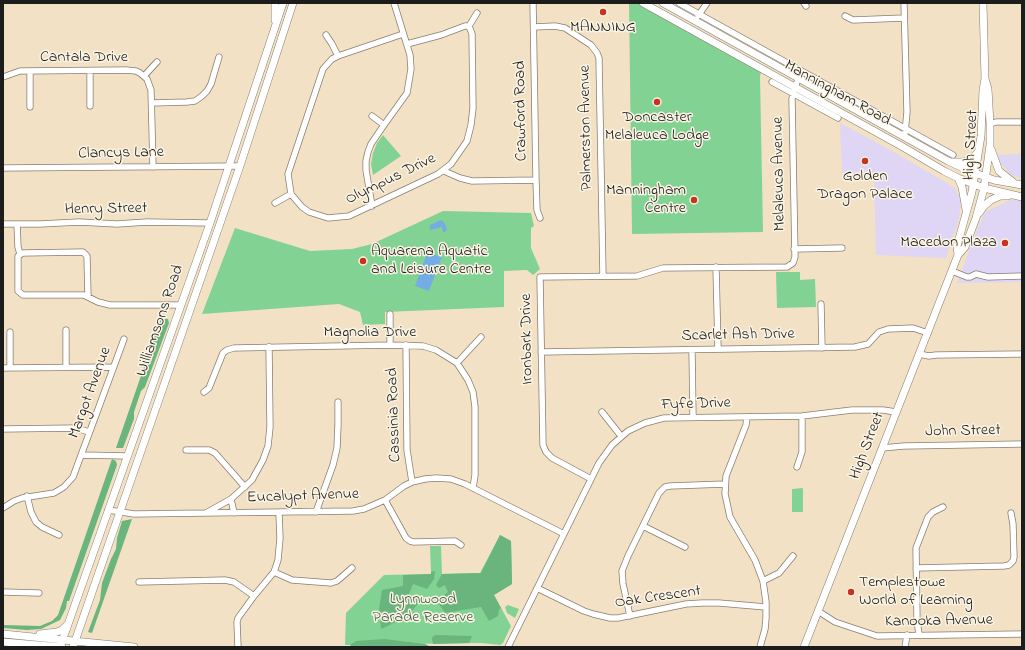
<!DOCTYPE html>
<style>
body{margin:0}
#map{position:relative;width:1025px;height:650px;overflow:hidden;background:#f2e1c4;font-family:"Indie Flower",sans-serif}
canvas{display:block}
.frame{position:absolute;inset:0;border:4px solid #1c1c1c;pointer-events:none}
</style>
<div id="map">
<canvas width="1025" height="650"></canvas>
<div class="frame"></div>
</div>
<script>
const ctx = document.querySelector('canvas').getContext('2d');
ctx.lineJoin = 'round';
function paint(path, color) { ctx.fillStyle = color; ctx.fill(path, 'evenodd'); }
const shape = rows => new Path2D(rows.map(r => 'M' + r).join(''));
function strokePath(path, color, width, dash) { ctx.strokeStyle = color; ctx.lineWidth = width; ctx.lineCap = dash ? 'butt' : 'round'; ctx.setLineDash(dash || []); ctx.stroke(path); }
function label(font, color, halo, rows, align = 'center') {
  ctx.font = font + ' "Indie Flower",sans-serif'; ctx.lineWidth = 3; ctx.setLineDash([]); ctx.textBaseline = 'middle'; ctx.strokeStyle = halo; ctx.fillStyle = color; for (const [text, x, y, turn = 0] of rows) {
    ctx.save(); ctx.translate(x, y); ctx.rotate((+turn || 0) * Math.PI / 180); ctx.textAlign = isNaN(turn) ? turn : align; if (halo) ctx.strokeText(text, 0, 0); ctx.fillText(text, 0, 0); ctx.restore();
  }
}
paint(shape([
 [840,123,894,152,955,188,961,201,959,219,946,258,876,255,874,176,842,173],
 [1022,154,1022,179,1011,175,999,161,998,155],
 [1010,200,1022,201,1022,282,957,283,977,230,985,212]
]), '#dfd5f5');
paint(shape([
 [629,3,643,3,762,69,760,76,763,232,632,234],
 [383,135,401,156,373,175,371,164,373,153,377,143],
 [443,211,531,213,534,226,531,228,531,248,540,269,533,275,527,270,504,271,504,307,385,312,385,324,363,325,360,312,339,304,202,314,235,228,310,251,352,249,372,244],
 [776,272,800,272,800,280,815,279,816,307,777,308],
 [803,488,803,512,792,512,792,489],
 [500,535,511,541,512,584,494,595,511,626,503,643,500,645,481,643,345,645,346,613,384,575,431,574,430,546,441,546,442,574,480,573],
 [508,605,519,609,515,618,507,613,505,607]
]), '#82d393');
paint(shape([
 [161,318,168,319,169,323,145,387,141,391,134,412,134,419,123,448,116,448],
 [112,459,116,461,117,465,69,601,67,601,66,608,60,620,41,629,27,630,3,628,3,625,40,626,52,621,58,615],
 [132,519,92,633,88,632,100,600,102,583,111,559,116,549,117,538,122,521],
 [500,535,511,541,512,584,494,595,501,608,499,610,498,616,489,621,481,607,445,613,437,601,448,592,445,585,439,588,436,585,442,574,481,573],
 [435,571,434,579,427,589,413,584,409,594,421,600,412,611,394,623,381,629,379,609,382,590,403,586,403,575,431,574,431,572],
 [436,635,472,636,469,643,433,644,432,639,433,636],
 [384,639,425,644,429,646,352,647,350,645,356,641]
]), '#69b57d');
paint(shape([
 [441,220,444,222,447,229,445,232,443,232,442,227,430,230,430,225],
 [426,251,443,258,441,259,429,291,415,286,427,253]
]), '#74ace4');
const minor = shape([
 [533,3,536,180,537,210,540,218],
 [679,3,953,155],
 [804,3,806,6],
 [904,3,907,112,905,133],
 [698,16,707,3],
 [845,16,853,20,904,18],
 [534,27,555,26,565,28,591,45,597,53,599,58,603,276],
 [403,34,338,56,332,59,323,69,288,174,291,194,302,207,309,212,328,218,349,216,438,174,451,164,467,141,471,125,473,108,472,34,469,26,477,13],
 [326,35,332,44,338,56],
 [407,44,441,35,465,26,469,26],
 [30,71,30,107],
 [90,71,90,106],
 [144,76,157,62],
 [3,77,20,71,126,70,136,71,140,73,147,79,151,90,153,167],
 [772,82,838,118],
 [152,103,187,102,195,101,202,96,207,91,211,84,219,57],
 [372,116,384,125],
 [990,124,996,122,1022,122],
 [3,168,240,166],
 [444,171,460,178,472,181,536,180],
 [275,203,291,194],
 [372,206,366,170,366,161,368,152,371,144,384,125,407,93,411,69,410,55,394,3],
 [3,224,40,224,79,222,117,224,147,222,210,223],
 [17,224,18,247,20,254],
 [794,249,842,248],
 [716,267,718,349],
 [952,271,967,277,970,277,976,274,988,277,1022,276],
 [88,297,87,256,83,252,23,253,18,256,18,291,23,295,84,295,98,302,110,305,181,305],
 [821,304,822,348],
 [66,330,66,367],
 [10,332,10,368],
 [390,345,390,314],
 [406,345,407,450,412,482],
 [692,350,693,417],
 [541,352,855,347,868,344,879,332,888,329,913,328,928,333],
 [919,354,929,356,936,355,1022,354],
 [457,363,481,337],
 [3,368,113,367],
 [204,392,209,388,223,353,227,350,234,348,390,345,423,346,436,350,457,363,468,380,473,392,475,407,475,475,473,488],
 [602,412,621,436],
 [747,417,746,425,726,476,725,494,730,517,755,560,763,581,766,602,766,618,765,629,760,647],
 [3,429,76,428,89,432],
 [882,448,904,446,1022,444],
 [186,450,209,450,215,453,245,487],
 [82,455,127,456],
 [797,467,802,452,802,416],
 [591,479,552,458,546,452,543,445,540,277,637,276,663,268,787,267,793,263,795,257,792,99,793,94,798,79],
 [27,496,31,512,36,522,42,527,59,535],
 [231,499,252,480,263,460,268,446,270,427,269,347],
 [385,500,406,538,410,541,414,542,455,541,461,545],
 [3,508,14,501,22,498,54,493,64,487,73,477,124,339],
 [108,510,134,514,353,511,364,509,385,500,404,486,412,482,425,479,436,478,451,479,465,484,564,534],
 [316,512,333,465,337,448,338,425,338,402],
 [206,513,231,499,234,513],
 [643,526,685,547],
 [916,568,1004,566,1009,565,1013,561,1014,557,1013,524,1011,513],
 [274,572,292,580,331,583,337,581,352,568],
 [763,581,779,573,793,556],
 [139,582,225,580,234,582,254,596],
 [537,588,584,611,593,614,610,618,618,618,686,604,702,603,719,603,766,607],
 [3,592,39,593],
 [818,611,835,622,877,636,1022,634],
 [630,616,623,584,622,571,628,556,659,493,665,487,670,486,725,484],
 [919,635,917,620,916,548,928,517,933,512,943,507],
 [238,647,237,622,238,618,254,596,274,572,278,560,280,538,279,513],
 [508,647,599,463,612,445,628,431,645,423,664,418,802,416,852,410,883,410,896,412],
 [905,647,907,635]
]);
const major = shape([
 [275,3,275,20],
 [643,3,903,147,944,171,958,178,984,188,1022,197],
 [663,3,948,161,967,170,994,180,1022,185],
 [991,149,999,171,1013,182],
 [952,162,963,162,968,161,974,157,978,152],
 [958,178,962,187,966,210],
 [979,213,984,206,991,200,1000,196,1008,196],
 [958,255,957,246,972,192,981,136,983,90,985,79,983,3],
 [3,634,134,647],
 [40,634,57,632,62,630,67,625],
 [3,642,62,647],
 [60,647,210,223,283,3],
 [73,647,240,166,293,3],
 [804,647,958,255,965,247,976,218,984,188,990,145,990,124,988,89,985,79]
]);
strokePath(minor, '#877e70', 7);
strokePath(major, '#877e70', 8);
strokePath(minor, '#fff', 5.5);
strokePath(major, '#fff', 7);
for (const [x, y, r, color] of [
 [603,12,4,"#c8321e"],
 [657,102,4,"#c8321e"],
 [865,161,4,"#c8321e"],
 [694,200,4,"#c8321e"],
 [1005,243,4,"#c8321e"],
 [363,261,4,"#c8321e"],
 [851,592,4,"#c8321e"]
]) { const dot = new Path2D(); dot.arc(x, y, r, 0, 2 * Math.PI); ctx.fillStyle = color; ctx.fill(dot); strokePath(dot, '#fcf5e5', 1.5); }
label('16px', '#1c1c1c', '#fcf5e5', [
 ["MANNING",603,28],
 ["Doncaster",657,118],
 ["Melaleuca Lodge",657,136],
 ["Golden",865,177],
 ["Dragon Palace",865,195],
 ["Manningham",686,191,"right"],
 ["Centre",686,209,"right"],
 ["Macedon Plaza",997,243,"right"],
 ["Aquarena Aquatic",371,252,"left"],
 ["and Leisure Centre",371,270,"left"],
 ["Templestowe",859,583,"left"],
 ["World of Learning",859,601,"left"]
]);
label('16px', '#1c1c1c', '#fcf5e5', [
 ["Cantala Drive",84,58],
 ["Manningham Road",837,94,29],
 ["Crawford Road",522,111,-91],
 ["Palmerston Avenue",587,128,-91],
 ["High Street",972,145,-87],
 ["Clancys Lane",121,154,-1],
 ["Melaleuca Avenue",780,174,-91],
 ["Olympus Drive",391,180,-26],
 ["Henry Street",106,210,-1],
 ["Williamsons Road",161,321,-71],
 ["Magnolia Drive",370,333],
 ["Scarlet Ash Drive",738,336,-1],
 ["Ironbark Drive",528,339,-91],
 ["Margot Avenue",91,393,-70],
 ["Fyfe Drive",696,405,-2],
 ["Cassinia Road",395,415,-92],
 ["John Street",963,432,-1],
 ["High Street",868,446,-69],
 ["Eucalypt Avenue",303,497,-2],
 ["Oak Crescent",658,598,-8],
 ["Kanooka Avenue",939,622,-1]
]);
label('16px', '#405c46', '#fcf5e5', [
 ["Lynnwood",423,600],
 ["Parade Reserve",423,618]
]);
</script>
